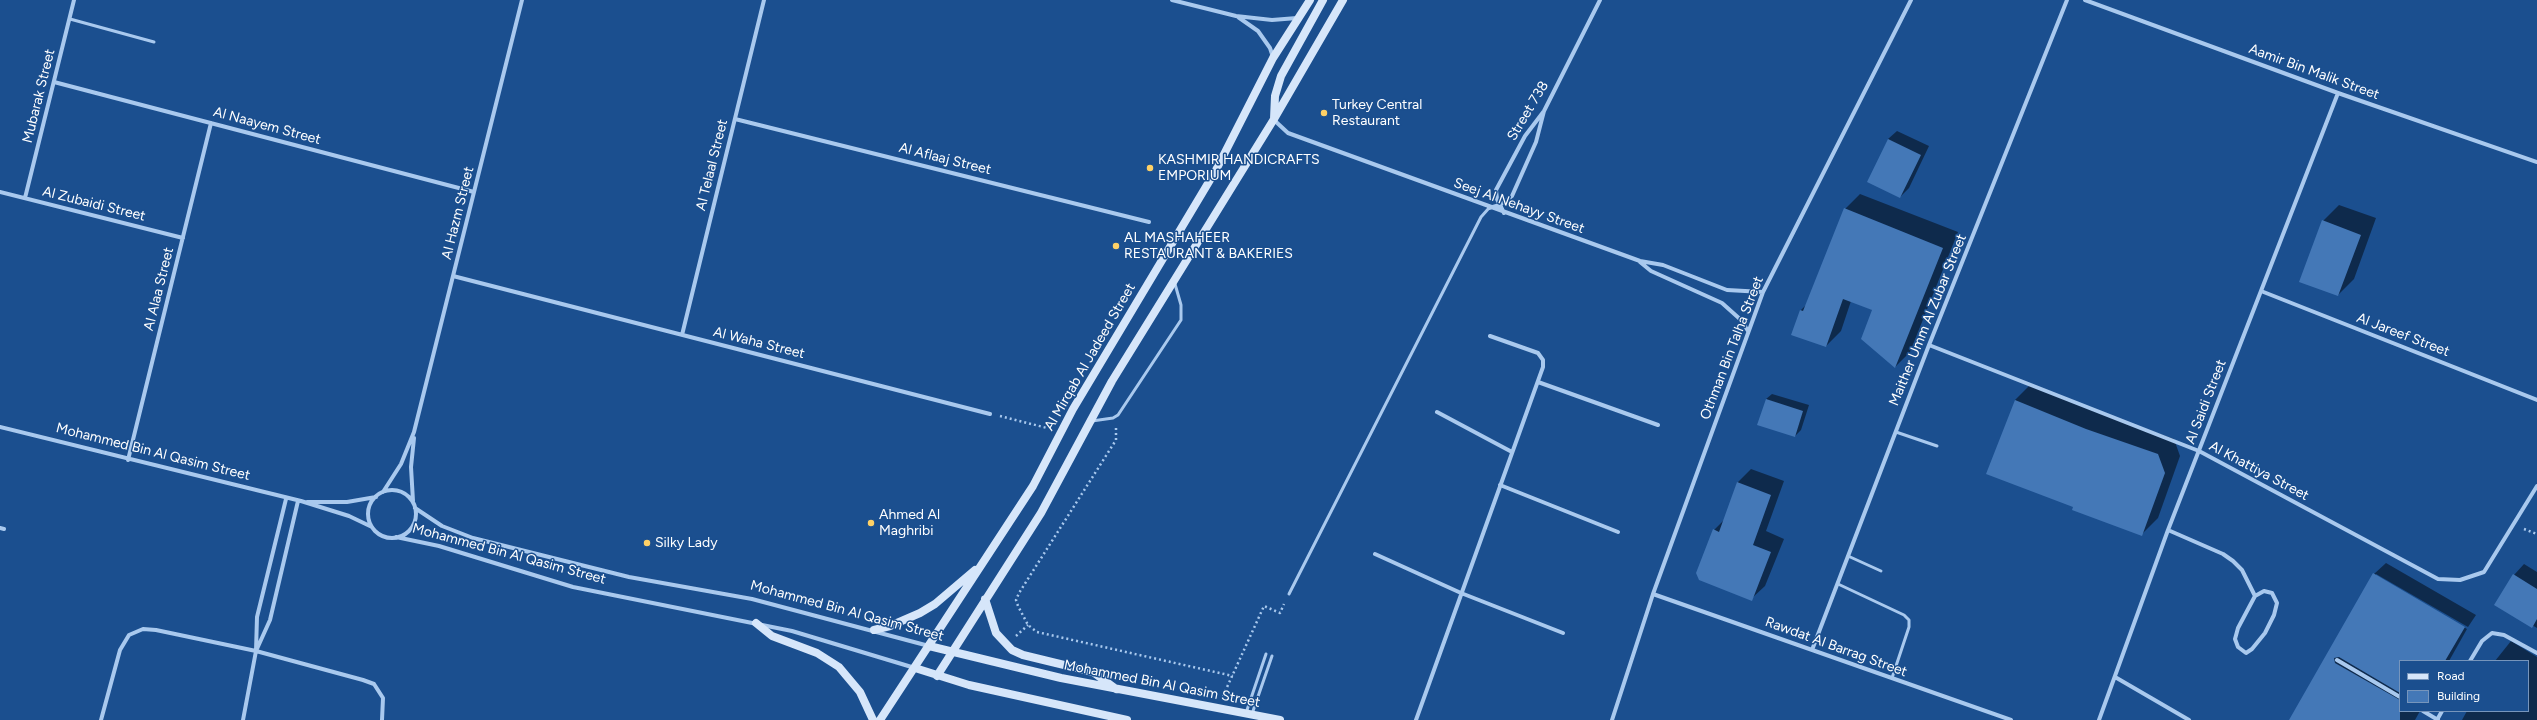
<!DOCTYPE html>
<style>
body{margin:0}
#map{position:relative;width:2537px;height:720px;overflow:hidden;background:#1b4f8f;font-family:Figtree,sans-serif}
canvas{display:block}
.legend{position:absolute;left:2399px;top:660px;width:130px;height:52px;box-sizing:border-box;background:#1b4f8f;border:1px solid #7695bc;margin:0;padding:5px 7px;list-style:none;font-size:12px;color:#fff}
.legend li{display:flex;align-items:center;gap:8px;height:20px}
.legend b{width:20px;border:1px solid #7695bc}
</style>
<div id="map">
<canvas width="2537" height="720"></canvas>
<ul class="legend">
<li><b style="height:5px;background:#d6e6fa"></b>Road</li>
<li><b style="height:11px;background:#4478b7"></b>Building</li>
</ul>
</div>
<script>
const ctx = document.querySelector('canvas').getContext('2d');
ctx.lineJoin = 'round';
function paint(path, color) { ctx.fillStyle = color; ctx.fill(path, 'evenodd'); }
const shape = rows => new Path2D(rows.map(r => 'M' + r).join(''));
function strokePath(path, color, width, dash) { ctx.strokeStyle = color; ctx.lineWidth = width; ctx.lineCap = dash ? 'butt' : 'round'; ctx.setLineDash(dash || []); ctx.stroke(path); }
function label(font, color, halo, rows, align = 'center') {
  ctx.font = font + ' Figtree,sans-serif'; ctx.lineWidth = 3; ctx.setLineDash([]); ctx.textBaseline = 'middle'; ctx.strokeStyle = halo; ctx.fillStyle = color; for (const [text, x, y, turn = 0] of rows) {
    ctx.save(); ctx.translate(x, y); ctx.rotate((+turn || 0) * Math.PI / 180); ctx.textAlign = isNaN(turn) ? turn : align; if (halo) ctx.strokeText(text, 0, 0); ctx.fillText(text, 0, 0); ctx.restore();
  }
}
paint(shape([
 [1897,131,1929,146,1909,188,1900,197,1888,139],
 [1860,194,1958,232,1910,352,1895,367,1873,310,1851,301,1841,331,1826,346,1800,311,1808,303,1845,209],
 [2339,205,2376,218,2354,279,2338,295,2323,221],
 [2031,384,2102,413,2174,439,2180,456,2158,518,2142,534,2074,506,2015,400],
 [1772,394,1809,405,1801,430,1795,436,1766,399],
 [1751,469,1784,481,1766,531,1784,539,1765,586,1751,599,1714,530,1725,519,1737,483],
 [2386,563,2476,615,2468,627,2376,574,2376,576,2467,629,2449,661,2400,661,2400,711,2420,711,2415,720,2290,720,2374,574],
 [2524,564,2537,572,2537,628,2496,604,2514,575],
 [2511,641,2537,657,2537,720,2462,720,2467,711,2528,711,2528,661,2495,661]
]), '#0007');
paint(shape([
 [1888,139,1921,155,1900,198,1867,182],
 [1844,208,1943,248,1895,368,1861,339,1872,310,1843,299,1826,347,1791,335,1800,310,1803,311],
 [2322,220,2361,235,2338,296,2299,282],
 [1766,399,1803,411,1795,437,1757,425],
 [2015,400,2086,429,2158,454,2165,473,2142,536,2072,510,2073,507,1986,474],
 [1737,482,1771,495,1753,545,1771,552,1752,601,1699,580,1696,573,1713,529,1719,532],
 [2373,573,2465,627,2445,661,2400,661,2400,693,2339,657,2334,658,2335,663,2400,700,2400,720,2289,720],
 [2513,574,2537,589,2537,619,2532,628,2494,605]
]), '#4478b7');
strokePath(shape([
 [1000,416,1047,428],
 [1116,428,1116,440,1019,593,1016,600,1018,606,1028,625,1037,632,1233,676],
 [2524,529,2537,534],
 [1016,636,1028,625],
 [1223,696,1264,606,1280,613,1284,604]
]), '#a9c9ee', 2.5, [2, 3]);
strokePath(shape([
 [70,19,154,42],
 [1092,421,1113,418,1118,415,1181,320,1181,305,1175,284],
 [1896,432,1937,446],
 [1848,556,1881,571],
 [1838,584,1904,615,1909,620,1909,627,1892,678],
 [1289,594,1481,217,1489,208],
 [1246,713,1266,654],
 [1252,714,1272,656]
]), '#a9c9ee', 3);
strokePath(shape([
 [1172,0,1236,16,1272,20,1297,18],
 [2085,0,2338,93,2537,162],
 [1238,17,1258,31,1270,48,1273,57],
 [54,82,474,192],
 [735,119,1149,222],
 [1274,120,1288,133,1640,261,1663,265,1727,290,1763,292],
 [0,192,183,238],
 [25,198,74,0],
 [1489,208,1500,205,1512,196,1536,142,1544,111],
 [1504,213,1497,199,1496,190,1525,136,1544,111,1600,0],
 [1640,262,1651,271,1722,303,1741,320,1748,331],
 [453,276,990,414],
 [2261,291,2537,400],
 [682,335,764,0],
 [1929,345,2199,451,2438,579,2460,580,2484,572,2537,486],
 [1538,382,1658,425],
 [1437,412,1512,452],
 [0,427,301,501,349,516,372,527],
 [128,460,211,123],
 [1500,485,1618,532],
 '368 514a24 24 0 1 1 48 0a24 24 0 1 1-48 0Z',
 [383,492,401,464,414,432,522,0],
 [413,501,411,467,414,438],
 [307,502,347,502,376,497],
 [415,508,442,526,473,538,629,577,752,599,929,646],
 [0,528,4,529],
 [2168,530,2223,554,2233,561,2242,570,2255,596],
 [396,537,439,546,573,587,792,631,915,668],
 [1375,554,1461,593,1563,633],
 [2264,591,2272,593,2277,603,2274,615,2265,633,2252,649,2246,653,2238,647,2235,639,2238,628,2255,596,2264,591],
 [1653,594,2011,720],
 [1812,650,1929,345,2067,0],
 [256,651,270,620,298,501],
 [2337,660,2400,697],
 [2470,661,2482,641,2492,633,2504,635,2537,653],
 [2115,677,2189,720],
 [2423,711,2438,720],
 [101,720,120,650,129,635,143,629,156,630,256,651,363,680,374,684,383,698,382,720],
 [243,720,256,651,257,617,286,499],
 [1416,720,1543,367,1543,360,1538,353,1490,336],
 [1612,720,1653,594,1763,292,1911,0],
 [2099,720,2168,530,2338,93],
 [2437,720,2442,711]
]), '#a9c9ee', 4);
strokePath(shape([
 [1274,119,1275,96,1281,76,1323,0],
 [985,599,996,633,1012,650,1023,655,1093,672,1116,689],
 [756,623,772,636,817,653,839,667,860,692,873,720],
 [874,630,890,626,920,613,935,604,975,570],
 [929,646,1061,678,1280,720],
 [915,668,969,685,1127,720],
 [937,676,1041,513,1112,381,1274,119,1343,0],
 [880,720,1033,486,1073,409,1216,170,1273,58,1310,0]
]), '#d6e6fa', 8);
for (const [x, y, r, color] of [
 [1324,113,4,"#ffd166"],
 [1150,168,4,"#ffd166"],
 [1116,246,4,"#ffd166"],
 [871,523,4,"#ffd166"],
 [647,543,4,"#ffd166"]
]) { const dot = new Path2D(); dot.arc(x, y, r, 0, 2 * Math.PI); ctx.fillStyle = color; ctx.fill(dot); strokePath(dot, '#1b4f8f', 1.5); }
label('14px', '#fff', '#1b4f8f', [
 ["Aamir Bin Malik Street",2314,72,20],
 ["Mubarak Street",39,96,-76],
 ["Street 738",1528,111,-59],
 ["Al Naayem Street",267,126,15],
 ["Al Aflaaj Street",945,159,14],
 ["Al Telaal Street",712,165,-76],
 ["Al Zubaidi Street",94,204,14],
 ["Seej Al Nehayy Street",1519,206,20],
 ["Al Hazm Street",458,213,-76],
 ["Al Alaa Street",159,289,-76],
 ["Maither Umm Al Zubar Street",1928,320,-68],
 ["Al Jareef Street",2403,335,21],
 ["Al Waha Street",759,343,14],
 ["Othman Bin Talha Street",1732,348,-69],
 ["Al Mirqab Al Jadeed Street",1090,357,-60],
 ["Al Saidi Street",2206,402,-69],
 ["Mohammed Bin Al Qasim Street",153,452,14],
 ["Al Khattiya Street",2259,471,28],
 ["Mohammed Bin Al Qasim Street",509,554,15],
 ["Mohammed Bin Al Qasim Street",847,611,15],
 ["Rawdat Al Barrag Street",1836,647,20],
 ["Mohammed Bin Al Qasim Street",1162,684,11]
]);
label('14px', '#fff', '#1b4f8f', [
 ["Turkey Central",1332,105],
 ["Restaurant",1332,121],
 ["KASHMIR HANDICRAFTS",1158,160],
 ["EMPORIUM",1158,176],
 ["AL MASHAHEER",1124,238],
 ["RESTAURANT & BAKERIES",1124,254],
 ["Ahmed Al",879,515],
 ["Maghribi",879,531],
 ["Silky Lady",655,543]
], 'left');
</script>
